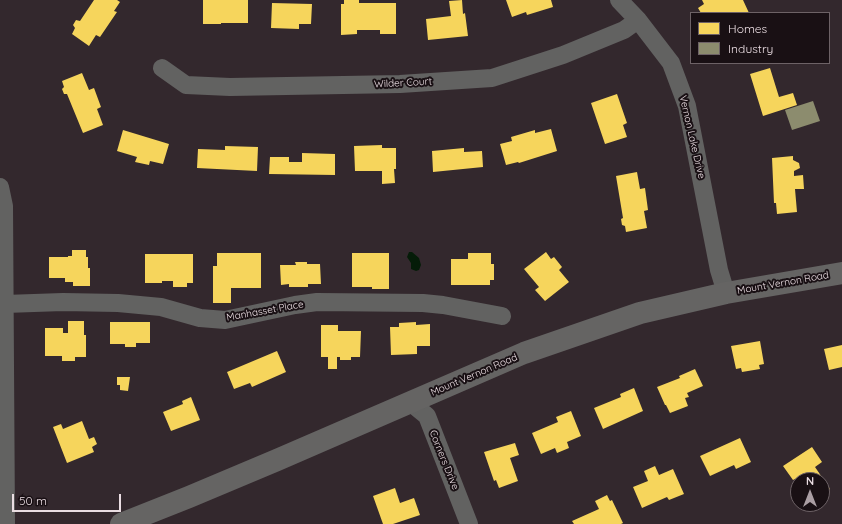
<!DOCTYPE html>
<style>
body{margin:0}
#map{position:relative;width:842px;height:524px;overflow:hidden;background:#33282d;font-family:Quicksand,sans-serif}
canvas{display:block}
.legend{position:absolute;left:690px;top:12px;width:140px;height:52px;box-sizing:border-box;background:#191014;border:1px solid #6d6266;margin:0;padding:5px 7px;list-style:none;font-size:12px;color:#eadde2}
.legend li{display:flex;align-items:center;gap:8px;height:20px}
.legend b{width:20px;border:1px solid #6d6266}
.north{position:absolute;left:790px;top:472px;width:40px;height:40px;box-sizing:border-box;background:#191014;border:1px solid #6d6266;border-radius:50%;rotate:0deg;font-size:11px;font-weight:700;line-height:16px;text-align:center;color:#eadde2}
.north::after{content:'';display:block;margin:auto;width:14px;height:18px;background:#aa9ea3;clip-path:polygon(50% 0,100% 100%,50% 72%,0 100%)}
.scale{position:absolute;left:12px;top:494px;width:109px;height:18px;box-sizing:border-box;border:2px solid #eadde2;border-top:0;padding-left:5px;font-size:12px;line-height:14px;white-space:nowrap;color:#eadde2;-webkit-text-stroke:3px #191014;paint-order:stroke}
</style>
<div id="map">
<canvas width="842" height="524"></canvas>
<ul class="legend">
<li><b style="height:11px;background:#f6d55c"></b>Homes</li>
<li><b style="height:11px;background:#8c8c6e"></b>Industry</li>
</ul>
<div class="north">N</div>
<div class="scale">50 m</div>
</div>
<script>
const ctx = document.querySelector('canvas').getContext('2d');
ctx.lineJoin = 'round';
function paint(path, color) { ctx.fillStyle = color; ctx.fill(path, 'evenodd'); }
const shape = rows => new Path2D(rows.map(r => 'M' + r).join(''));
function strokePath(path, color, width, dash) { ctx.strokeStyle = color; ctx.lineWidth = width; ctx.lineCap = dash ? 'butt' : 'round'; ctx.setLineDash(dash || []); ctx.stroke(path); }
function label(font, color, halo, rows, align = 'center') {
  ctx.font = font + ' Quicksand,sans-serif'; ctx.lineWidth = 4; ctx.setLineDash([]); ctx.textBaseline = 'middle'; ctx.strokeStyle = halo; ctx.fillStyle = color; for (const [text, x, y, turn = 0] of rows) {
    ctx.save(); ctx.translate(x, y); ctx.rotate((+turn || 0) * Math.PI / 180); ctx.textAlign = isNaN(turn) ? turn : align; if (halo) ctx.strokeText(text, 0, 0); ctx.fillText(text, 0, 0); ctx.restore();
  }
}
paint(shape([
 [409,252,412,252,419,258,421,265,419,270,416,271,411,269,411,263,407,257]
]), '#051c08');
paint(shape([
 [94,0,117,0,120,2,114,11,117,12,100,37,96,35,89,46,72,34,75,28,73,25,76,20,80,21],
 [203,0,248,0,248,23,221,23,221,24,203,24],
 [344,0,359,0,359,3,396,3,396,34,380,34,380,30,357,30,357,34,341,35,341,4,344,4],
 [462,0,463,14,465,13,468,36,428,40,426,19,451,16,449,1],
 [506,0,551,0,553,7,527,15,526,12,512,17],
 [702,0,743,0,749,13,701,13,698,8,704,4],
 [272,3,312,4,311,24,299,24,299,29,271,28],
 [770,68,779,97,793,93,797,105,763,116,750,74],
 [82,73,89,90,94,88,101,107,97,109,103,125,83,133,67,94,64,94,62,89,64,87,62,81],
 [617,94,627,123,623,125,627,137,605,144,591,103],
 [551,129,557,151,519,163,518,162,506,165,500,144,512,141,511,137,535,130,535,133],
 [123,130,169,144,163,164,150,161,149,165,135,162,137,157,117,151],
 [382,145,382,148,396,148,396,169,394,169,395,183,382,184,382,171,355,171,354,146],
 [225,146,258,147,257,171,197,168,198,149,225,150],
 [464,148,464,152,482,151,483,167,433,172,432,151],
 [302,153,335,154,335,175,269,174,270,157,289,157,289,162,302,162],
 [793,156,793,160,799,163,800,168,794,171,794,176,803,175,804,189,795,189,797,212,777,214,776,203,774,203,772,158],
 [637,172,640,189,645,188,648,210,644,211,647,228,626,232,625,226,622,225,621,219,623,218,616,176],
 [72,250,86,250,86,257,88,257,88,268,90,268,90,286,73,286,73,282,65,282,65,278,49,278,49,257,68,257,68,256,72,256],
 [546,252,551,259,554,257,562,267,559,270,569,282,545,301,535,290,539,287,524,269],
 [217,253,261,253,261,288,231,288,231,303,213,303,213,266,217,266],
 [352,253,389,253,389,289,372,289,372,287,352,287],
 [468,253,491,253,491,264,494,264,494,280,490,280,490,285,451,285,451,259,468,259],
 [145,254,193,254,193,283,187,283,187,287,173,287,173,281,162,281,162,283,145,283],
 [295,262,307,262,307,264,320,264,321,284,308,284,308,287,289,287,289,284,281,285,280,265,296,265],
 [68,321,84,321,84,335,86,335,86,357,75,357,75,361,62,361,62,356,45,356,45,328,63,328,63,333,68,333],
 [110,322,150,322,150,343,136,343,136,347,125,347,125,344,110,344],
 [416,322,416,325,430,324,430,346,417,346,417,354,391,355,390,327,399,327,399,323],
 [321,325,338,325,338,331,361,331,360,357,351,357,351,360,340,360,340,357,337,357,337,369,328,369,328,357,321,357],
 [760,341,764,364,759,365,760,369,742,372,741,368,736,369,731,346],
 [842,345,842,367,829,370,824,349],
 [277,351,286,372,252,387,250,383,234,389,227,372],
 [695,369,703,386,687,393,689,397,685,398,688,406,670,413,666,405,665,405,657,387,680,378,679,376],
 [117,377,130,377,128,391,120,390,120,385,117,385],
 [634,388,643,411,603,429,594,408,621,397,620,394],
 [191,397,200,420,171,431,163,412,183,404,182,401],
 [571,411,581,436,567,442,569,448,557,453,555,448,541,454,532,433,558,422,556,417],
 [82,421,89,439,94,437,97,444,92,447,94,452,67,463,53,427,61,424,63,429],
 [740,438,751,462,736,469,734,465,710,476,700,456],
 [515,443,519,455,510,458,518,481,499,488,496,480,494,481,484,452],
 [812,447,822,462,815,467,830,489,822,495,822,480,798,480,798,483,795,479,793,480,783,466],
 [655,466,659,475,673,469,684,494,669,500,667,497,642,508,633,487,648,481,644,471],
 [395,488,400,503,414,498,420,515,393,524,383,524,373,496],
 [607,495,610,501,612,500,623,523,621,524,574,524,572,521,599,509,595,501]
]), '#f6d55c');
paint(shape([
 [813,101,820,121,792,130,785,110]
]), '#8c8c6e');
strokePath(shape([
 [619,0,638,20,671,63,687,106,719,270,726,293],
 [162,68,186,85,230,87,400,84,492,78,563,55,624,30,638,20],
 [0,187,4,206,6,524],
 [5,304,63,302,118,303,161,307,200,318,225,320,295,305,317,302,423,303,443,305,502,316],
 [410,402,427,416,469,524]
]), '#626261', 18);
strokePath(shape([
 [121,524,189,497,277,460,524,353,640,313,726,293,842,273]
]), '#656463', 22);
label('10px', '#eadde2', '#191014', [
 ["Wilder Court",403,83,-3],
 ["Vernon Lake Drive",692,137,77],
 ["Mount Vernon Road",783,283,-10],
 ["Manhasset Place",265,311,-10],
 ["Mount Vernon Road",474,375,-23],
 ["Corners Drive",444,460,68]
]);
</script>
